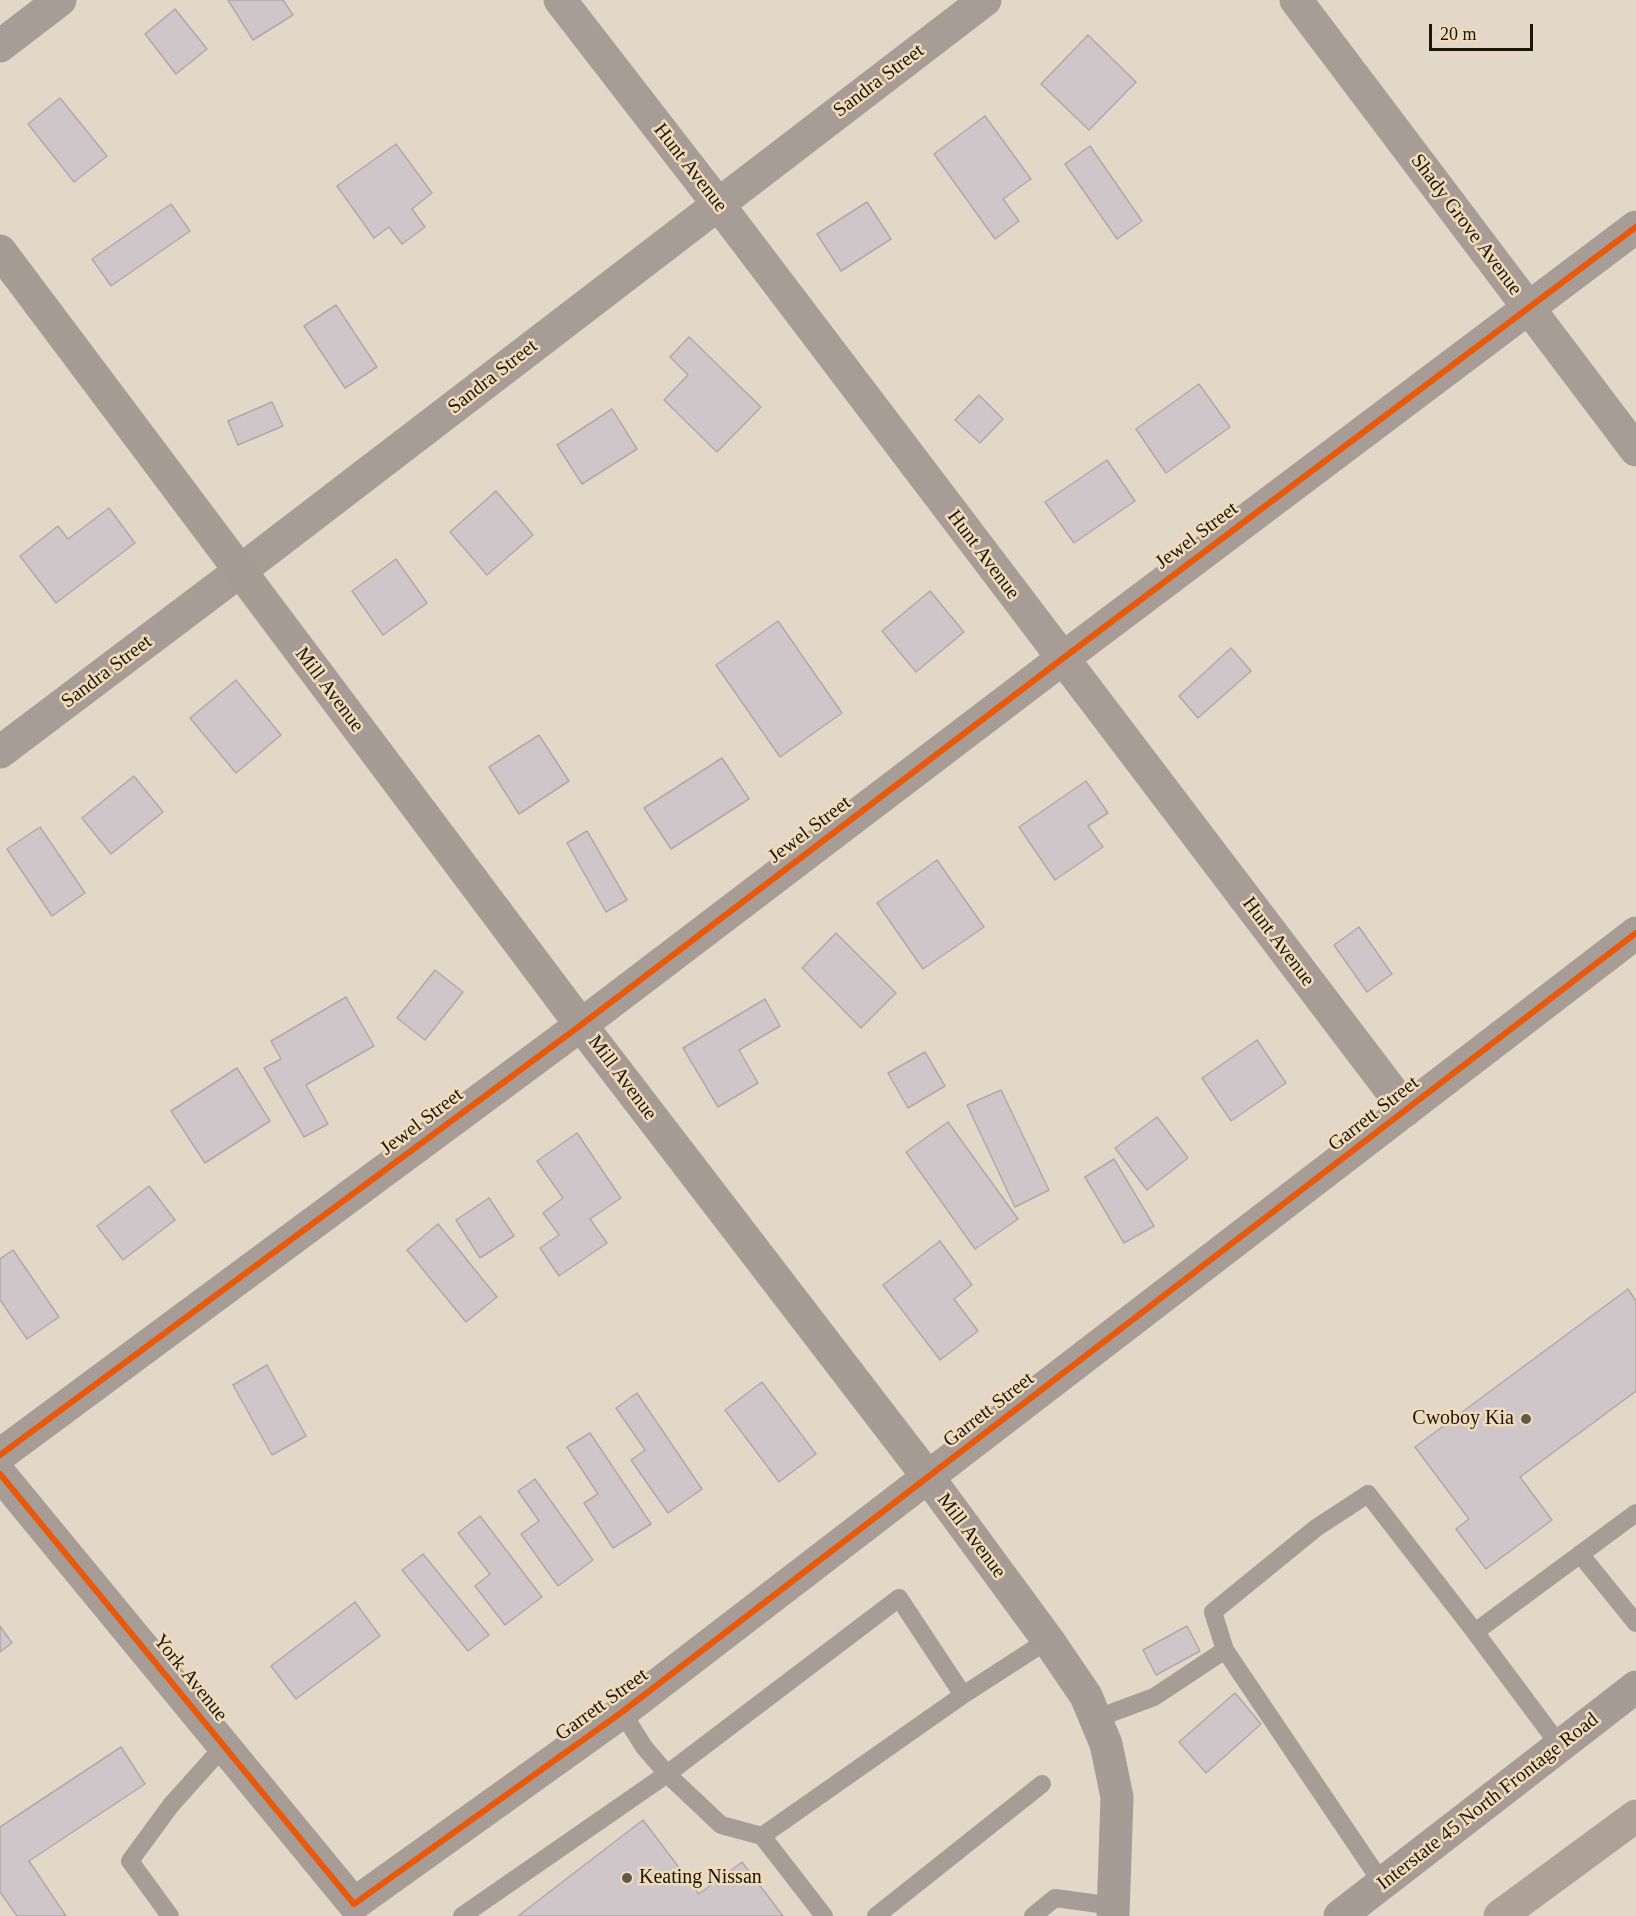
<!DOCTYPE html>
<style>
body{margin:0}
#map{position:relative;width:1636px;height:1916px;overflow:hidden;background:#e3d8c7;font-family:"Times New Roman",serif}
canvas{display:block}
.scale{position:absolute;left:1429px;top:24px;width:104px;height:27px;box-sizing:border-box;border:3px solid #1c1509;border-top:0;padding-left:8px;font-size:18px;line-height:21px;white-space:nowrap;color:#1c1509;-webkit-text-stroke:4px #f0dbba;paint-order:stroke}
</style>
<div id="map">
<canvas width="1636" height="1916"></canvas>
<div class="scale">20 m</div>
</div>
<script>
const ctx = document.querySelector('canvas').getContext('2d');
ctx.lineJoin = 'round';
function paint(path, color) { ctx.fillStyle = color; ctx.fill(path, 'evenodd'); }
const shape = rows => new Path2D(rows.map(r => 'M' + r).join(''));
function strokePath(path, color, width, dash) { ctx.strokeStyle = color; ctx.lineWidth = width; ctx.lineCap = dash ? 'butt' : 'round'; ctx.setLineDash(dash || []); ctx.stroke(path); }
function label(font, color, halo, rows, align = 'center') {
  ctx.font = font + ' "Times New Roman",serif'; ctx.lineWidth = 5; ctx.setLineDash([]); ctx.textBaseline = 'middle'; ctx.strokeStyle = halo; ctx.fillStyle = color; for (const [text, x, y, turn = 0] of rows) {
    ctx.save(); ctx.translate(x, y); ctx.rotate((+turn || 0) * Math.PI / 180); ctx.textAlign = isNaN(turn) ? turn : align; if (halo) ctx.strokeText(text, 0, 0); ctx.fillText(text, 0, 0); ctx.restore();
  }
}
const building = shape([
 [228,0,283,0,293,15,253,40,228,0],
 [175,9,207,49,176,74,145,34,175,9],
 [1088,35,1136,82,1089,130,1041,84,1088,35],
 [60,98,107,156,74,182,28,124,60,98],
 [985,116,1031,179,1003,199,1019,221,995,239,934,154,985,116],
 [396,144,432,193,412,209,425,227,402,244,389,227,374,238,337,186,396,144],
 [1090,146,1142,221,1117,239,1065,164,1090,146],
 [867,202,891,239,841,271,817,234,867,202],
 [171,204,190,231,111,286,92,259,171,204],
 [336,305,377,367,345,388,304,326,336,305],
 [689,337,761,407,717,452,664,400,688,375,670,357,689,337],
 [1199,384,1230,427,1166,473,1136,429,1199,384],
 [979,395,1003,419,980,443,955,420,979,395],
 [272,402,283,426,238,445,228,421,272,402],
 [612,409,637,449,582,484,557,445,612,409],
 [1107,460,1135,501,1074,543,1045,502,1107,460],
 [496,491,533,535,487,575,450,532,496,491],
 [109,508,135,543,56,603,20,556,58,526,68,539,109,508],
 [396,559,427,603,383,635,352,591,396,559],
 [930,591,964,632,916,672,882,631,930,591],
 [778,621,842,713,780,757,716,665,778,621],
 [1231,648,1251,671,1198,718,1179,696,1231,648],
 [236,680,281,735,236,773,190,718,236,680],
 [539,735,569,781,519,814,489,767,539,735],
 [722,758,749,799,671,849,644,808,722,758],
 [134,776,163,812,111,854,82,818,134,776],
 [1086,781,1108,813,1088,826,1103,847,1055,880,1019,827,1086,781],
 [40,827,85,893,52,916,7,849,40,827],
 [587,831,627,900,606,912,567,843,587,831],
 [937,860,984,927,923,969,877,903,937,860],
 [1359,927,1392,974,1367,992,1334,945,1359,927],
 [836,933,896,993,861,1028,802,968,836,933],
 [435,970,463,992,425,1040,397,1018,435,970],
 [346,997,374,1046,306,1085,328,1124,304,1137,264,1068,281,1059,271,1041,346,997],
 [765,999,780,1026,739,1050,758,1083,718,1107,683,1048,765,999],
 [1257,1040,1286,1083,1231,1121,1202,1078,1257,1040],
 [925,1052,945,1086,908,1108,888,1073,925,1052],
 [237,1068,270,1121,205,1163,171,1111,237,1068],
 [1001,1090,1049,1190,1015,1207,967,1105,1001,1090],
 [1157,1117,1188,1158,1147,1190,1115,1148,1157,1117],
 [948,1122,1018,1219,975,1249,906,1152,948,1122],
 [577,1133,621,1198,590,1219,607,1243,559,1276,540,1248,559,1235,543,1213,563,1198,537,1161,577,1133],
 [1114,1159,1154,1226,1124,1243,1085,1177,1114,1159],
 [149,1186,175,1220,123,1260,97,1226,149,1186],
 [489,1198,514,1236,480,1258,456,1220,489,1198],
 [438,1224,497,1297,466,1322,407,1250,438,1224],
 [940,1241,972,1285,954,1299,978,1331,940,1360,883,1285,940,1241],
 [13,1250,59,1317,27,1339,0,1300,0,1259,13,1250],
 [1628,1289,1636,1301,1636,1391,1520,1477,1552,1520,1486,1569,1456,1529,1469,1519,1415,1447,1628,1289],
 [267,1365,306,1436,272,1455,233,1385,267,1365],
 [762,1382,816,1454,779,1482,725,1410,762,1382],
 [637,1393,702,1489,668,1513,631,1460,645,1450,616,1408,637,1393],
 [590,1433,651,1524,613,1548,584,1503,598,1494,567,1447,590,1433],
 [535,1479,593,1560,558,1586,521,1534,539,1521,518,1491,535,1479],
 [480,1516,542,1597,505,1625,475,1586,490,1574,458,1533,480,1516],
 [423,1554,489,1635,468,1651,402,1570,423,1554],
 [355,1602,380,1636,296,1699,271,1666,355,1602],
 [0,1626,12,1643,0,1652,0,1626],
 [1187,1626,1200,1651,1156,1675,1143,1650,1187,1626],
 [1235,1693,1261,1724,1206,1773,1179,1742,1235,1693],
 [121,1747,145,1784,29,1861,66,1916,17,1916,0,1892,0,1827,121,1747],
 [643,1820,699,1894,742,1862,783,1916,518,1916,643,1820]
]);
paint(building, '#cfc6c9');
strokePath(building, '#b0a9a8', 1.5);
strokePath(shape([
 [1580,1554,1636,1623],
 [622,1712,644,1747,667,1774,899,1598,963,1695],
 [1095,1719,1154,1697,1225,1650],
 [1560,1746,1475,1632,1636,1513],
 [762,1836,824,1916],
 [1382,1883,1225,1650,1213,1612,1316,1528,1368,1494,1475,1632],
 [170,1916,130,1861,171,1805,224,1746],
 [462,1916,667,1774,721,1825,762,1836,963,1695,1048,1640],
 [876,1916,1042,1784],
 [1033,1916,1055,1898,1114,1906]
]), '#a89c97', 18);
strokePath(shape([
 [560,0,718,204,1406,1110],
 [1296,0,1636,450],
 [0,46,60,0],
 [0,752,240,571,985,0],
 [0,1455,581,1025,1062,659,1636,227],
 [0,1474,354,1904,622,1712,1636,933]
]), '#a89c97', 33);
strokePath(shape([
 [0,251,581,1025,928,1477,1048,1640,1086,1696,1106,1744,1117,1797,1113,1916],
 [1340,1916,1636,1687]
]), '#a79c95', 33);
strokePath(shape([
 [1500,1916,1636,1816]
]), '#aea198', 33);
strokePath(shape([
 [0,1455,581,1025,1062,659,1636,227],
 [0,1474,354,1904,622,1712,1636,933]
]), '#e8590c', 6);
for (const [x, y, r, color] of [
 [1526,1419,6,"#62594c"],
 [627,1878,6,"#62594c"]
]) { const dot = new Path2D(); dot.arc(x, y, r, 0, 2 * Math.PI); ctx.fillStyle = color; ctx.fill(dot); strokePath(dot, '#f0dbba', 2); }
label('20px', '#1c1509', '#f0dbba', [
 ["Sandra Street",879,81,-37],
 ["Hunt Avenue",690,168,52],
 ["Shady Grove Avenue",1466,225,53],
 ["Sandra Street",493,377,-38],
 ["Jewel Street",1197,536,-37],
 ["Hunt Avenue",983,555,53],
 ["Sandra Street",107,672,-37],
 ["Mill Avenue",329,690,53],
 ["Jewel Street",810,830,-37],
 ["Hunt Avenue",1278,942,53],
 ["Mill Avenue",622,1078,53],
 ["Garrett Street",1374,1114,-38],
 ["Jewel Street",422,1122,-37],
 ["Garrett Street",989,1410,-38],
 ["Mill Avenue",971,1536,53],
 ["York Avenue",190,1678,51],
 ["Garrett Street",602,1705,-36],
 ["Interstate 45 North Frontage Road",1488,1802,-38]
]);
label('20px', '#1c1509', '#f0dbba', [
 ["Cwoboy Kia",1514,1419],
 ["Keating Nissan",639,1878,"left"]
], 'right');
</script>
